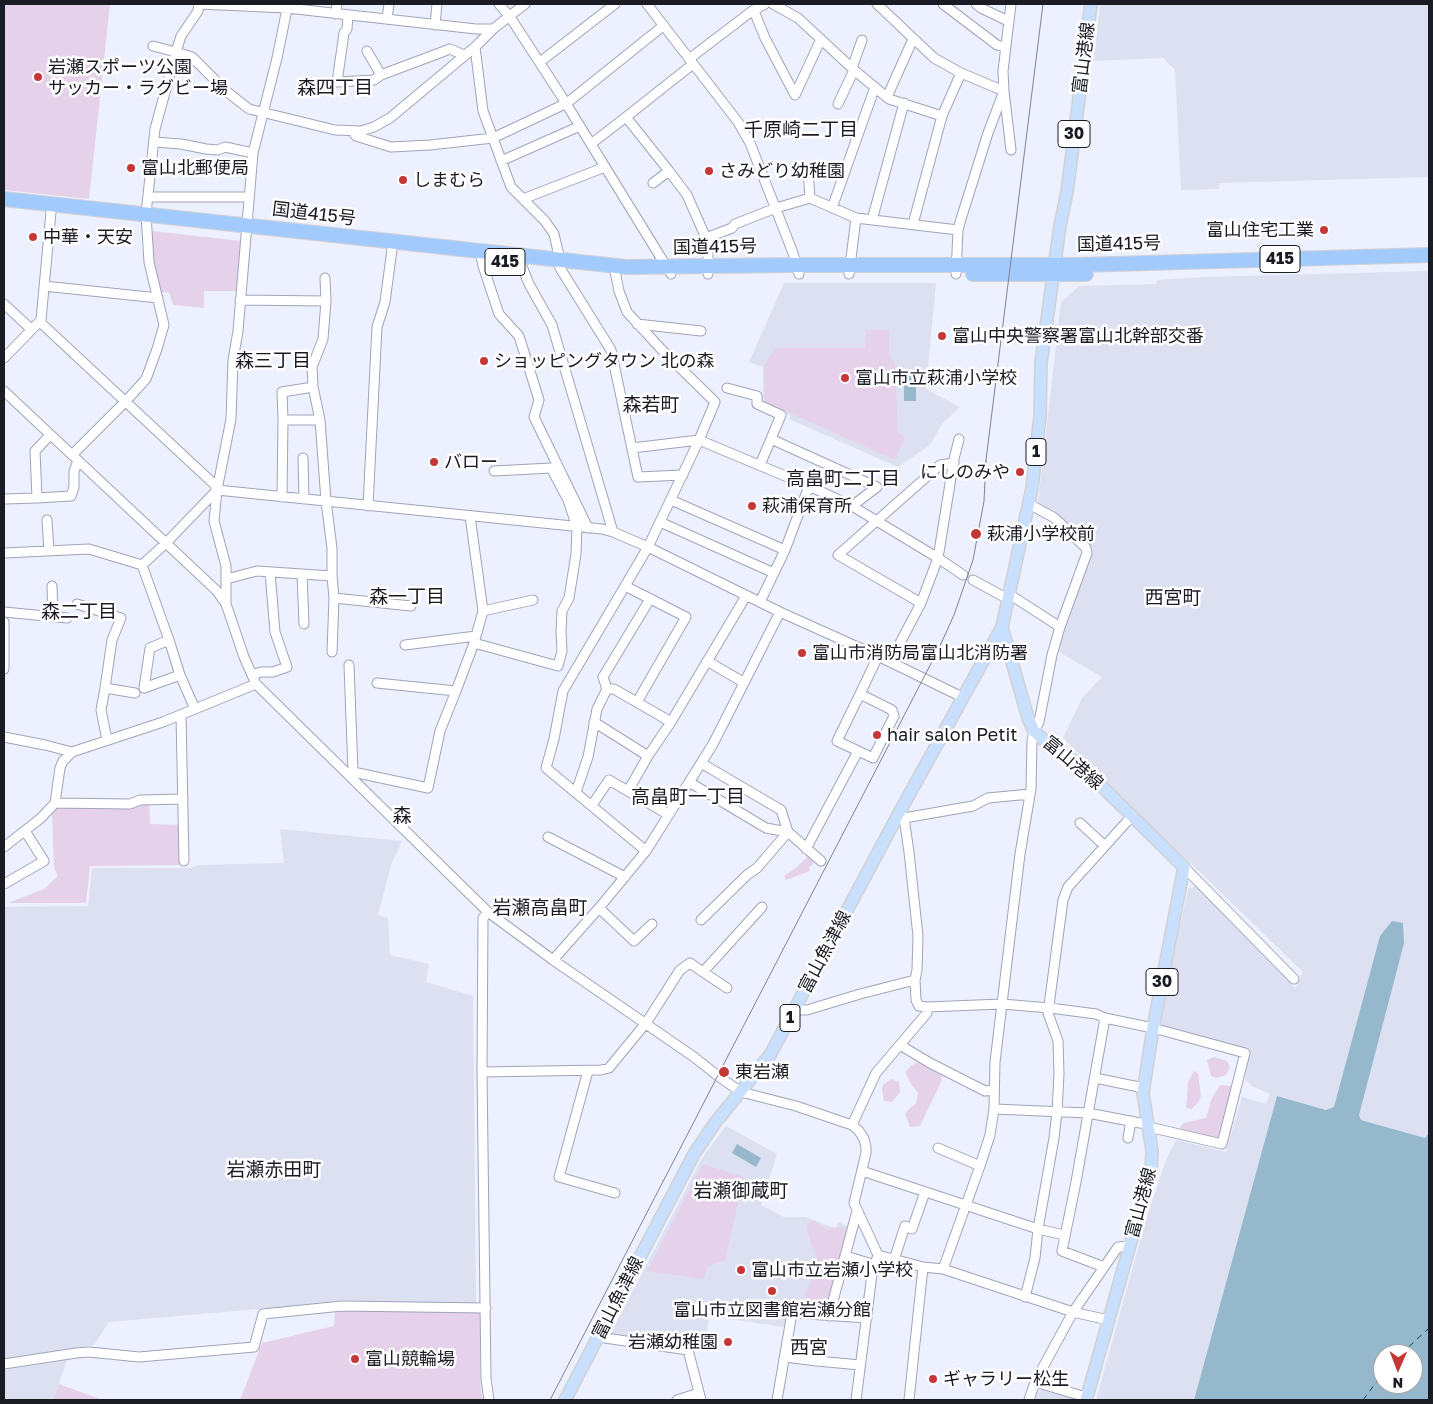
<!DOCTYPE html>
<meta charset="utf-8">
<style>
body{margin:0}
#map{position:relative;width:1433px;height:1404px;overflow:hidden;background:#edf0fe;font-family:"Golos Text",sans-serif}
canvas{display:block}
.frame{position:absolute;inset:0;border:5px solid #1a1b23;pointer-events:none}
.north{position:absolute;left:1373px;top:1344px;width:50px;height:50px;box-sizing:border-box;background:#fff;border:1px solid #a3a4a7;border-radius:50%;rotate:181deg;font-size:14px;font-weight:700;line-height:20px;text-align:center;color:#1a1b23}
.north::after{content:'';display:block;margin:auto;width:18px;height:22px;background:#c53737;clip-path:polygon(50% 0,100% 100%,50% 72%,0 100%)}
</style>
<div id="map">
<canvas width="1433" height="1404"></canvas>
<div class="frame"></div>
<div class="north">N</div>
</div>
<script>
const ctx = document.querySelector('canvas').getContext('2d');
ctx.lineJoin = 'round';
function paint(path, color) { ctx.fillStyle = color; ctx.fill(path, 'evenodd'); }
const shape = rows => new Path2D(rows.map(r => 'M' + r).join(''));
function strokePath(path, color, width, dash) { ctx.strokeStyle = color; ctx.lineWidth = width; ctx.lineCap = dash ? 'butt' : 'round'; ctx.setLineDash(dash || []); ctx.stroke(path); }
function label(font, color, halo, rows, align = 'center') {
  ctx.font = font + ' "Golos Text","Noto Sans JP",sans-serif'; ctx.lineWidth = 5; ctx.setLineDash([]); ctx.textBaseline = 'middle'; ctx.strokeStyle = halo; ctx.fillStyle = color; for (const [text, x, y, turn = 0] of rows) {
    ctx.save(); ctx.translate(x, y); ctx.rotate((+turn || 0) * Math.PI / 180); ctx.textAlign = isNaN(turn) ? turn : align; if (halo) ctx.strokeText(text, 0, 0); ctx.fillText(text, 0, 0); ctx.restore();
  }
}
paint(shape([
 [1100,4,1429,4,1429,177,1219,183,1219,189,1181,190,1175,70,1163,58,1094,61],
 [1429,271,1429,1133,1425,1138,1277,1096,1194,1400,1096,1400,1145,1223,1166,1160,1176,1140,1226,1152,1242,1097,1266,1104,1270,1094,1252,1086,1245,1079,1250,1049,1158,1027,1188,889,1196,886,1290,981,1295,989,1303,972,1135,809,1063,738,1082,698,1102,677,1059,652,1063,630,1090,554,1060,518,1038,502,1061,302,1079,286,1156,284,1157,280,1204,277],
 [784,283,936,283,926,389,960,407,942,424,930,445,898,467,789,419,791,416,763,403,763,367,749,362],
 [280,829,402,841,391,865,378,915,388,918,390,955,429,964,426,982,473,996,476,1305,327,1303,109,1322,94,1345,4,1359,4,907,88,906,92,868,190,868,199,865,284,863],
 [726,1126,777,1154,761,1205,784,1217,805,1217,835,1228,838,1222,849,1227,827,1310,823,1311,788,1310,784,1327,709,1316,705,1347,610,1335,702,1158],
 [67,1360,53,1400,4,1400,4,1370],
 [1042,1390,1078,1400,1035,1400,1038,1391]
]), '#dce0f1');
paint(shape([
 [4,4,110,4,89,199,4,190],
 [153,231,241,241,242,244,237,291,204,291,204,308,173,305,169,292,160,293,153,262,151,233],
 [866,330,889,330,889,355,895,363,898,433,905,437,895,460,765,402,764,366,775,348,865,348],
 [149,801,150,824,181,825,182,865,90,866,86,903,8,903,44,889,58,876,54,868,52,811,57,805],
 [808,856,814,862,809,868,810,871,786,880,784,876,797,867],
 [1214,1057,1227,1061,1230,1067,1226,1075,1216,1078,1211,1076,1207,1060],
 [918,1062,942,1076,941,1082,920,1126,910,1127,905,1114,909,1109,916,1103,918,1093,911,1084,905,1072,912,1065],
 [1194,1071,1198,1073,1201,1096,1198,1103,1191,1109,1186,1108,1187,1099,1188,1082],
 [891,1079,899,1082,900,1092,892,1102,884,1101,882,1089,883,1085],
 [1220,1085,1230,1086,1233,1093,1226,1120,1219,1137,1215,1138,1181,1130,1180,1127,1183,1123,1206,1118,1212,1098],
 [703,1164,744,1177,725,1260,707,1267,704,1279,647,1271],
 [814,1221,826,1229,842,1227,846,1230,849,1237,830,1303,824,1309,819,1310,809,1308,805,1302,805,1294,817,1271,817,1256,812,1247,808,1233,807,1224],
 [335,1309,481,1312,480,1376,481,1392,483,1400,240,1400,262,1343,334,1326],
 [59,1384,64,1386,103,1400,53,1400]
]), '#e6d1eb');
paint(shape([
 [904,373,916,373,916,401,904,401],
 [1392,921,1403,923,1404,943,1359,1115,1361,1120,1425,1138,1429,1133,1429,1400,1194,1400,1277,1096,1326,1110,1334,1107,1380,936],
 [1383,1354,1413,1354,1413,1384,1383,1384],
 [737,1144,761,1158,756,1167,732,1153]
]), '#95b8cc');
strokePath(shape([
 [1401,1354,1429,1328],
 [1363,1400,1383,1373]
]), '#004662', 1, [6, 5]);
const minor = shape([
 [199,4,287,8,476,29,493,29],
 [499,4,510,17,562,97,671,274],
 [647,4,738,122,750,143,793,253,799,274],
 [773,4,798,18,854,70,889,99,942,116,961,73,1004,91],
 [877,4,934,58,961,73],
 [943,4,997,45,1005,47],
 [976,4,981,8,1008,21],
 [1011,4,1003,71,1004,91,1011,150],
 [754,11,765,38,795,95,821,39],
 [336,14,337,4],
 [348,15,347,29,344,33,337,82,374,80,381,75,367,51],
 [387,19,389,4],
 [435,25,437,4],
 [153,46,176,52,181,36,198,11,199,4],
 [475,47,483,111,511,187,545,221,554,234,560,260,560,268,611,350,638,477,683,475],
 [689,59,752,11,765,4],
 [540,62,615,4],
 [852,68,862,40],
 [381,75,450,49,464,55],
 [887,97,913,39],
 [838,104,854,70],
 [353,132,356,136,391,147,430,145,493,138,567,103,663,26],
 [154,142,181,144,206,149,218,150,225,147,253,153],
 [591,144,626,117],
 [501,161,580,126],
 [669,171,687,195,706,238,732,228,735,224,776,208,810,198,808,169],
 [653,183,669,171,626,117,693,64],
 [148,197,248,197],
 [810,198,856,218],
 [523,199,605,167],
 [832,208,875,87],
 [51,212,41,320,41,323,215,485,217,490,602,529,613,532,648,547,780,612,878,656,962,697],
 [872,220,904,103],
 [913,224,942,116],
 [706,238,708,243,708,274],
 [480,251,483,266,499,314,519,336,539,400,534,417,588,528],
 [521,256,521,264,529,284,552,325,613,532],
 [614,266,619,291,627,312,662,350,715,402,699,440,648,547,563,691,554,739,546,768,646,851],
 [849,274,856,218,958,230],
 [956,274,958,230,961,219,988,133,1004,91],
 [44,286,158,298],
 [240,300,326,301],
 [4,304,31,329],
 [637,324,701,331],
 [4,358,41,320],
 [313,387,312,367,323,339,326,301,325,278],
 [727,388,757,396,757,404,781,415,760,465],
 [4,391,217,591,226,604,244,657,256,684,488,912,553,960,694,1057,718,1076,741,1092,796,1106,852,1125,859,1131,864,1139,866,1147,866,1153,854,1203,878,1255,872,1274,856,1400],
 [623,407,653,399],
 [283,420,282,392,313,387,320,420],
 [50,435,35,451,37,498,71,496,74,487,74,471,78,461],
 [771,439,877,487,852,506],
 [632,448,699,440,809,486,852,506,938,558,963,575],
 [72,455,125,402,146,379,157,349,164,325,149,262,146,214,155,129,176,52,192,57,226,91,249,109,335,130,361,131,374,127,390,118,475,47,493,29,525,4],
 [303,458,304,499],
 [282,497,283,420,320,420,326,501,332,548,332,576,334,598],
 [4,499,37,498],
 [671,500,785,550],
 [368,506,377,327,385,302,393,242],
 [470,516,483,611,533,600],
 [47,520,49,551],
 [660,522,774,573],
 [4,553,89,549,142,565,166,543,217,490],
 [142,565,169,640],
 [302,574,332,576],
 [226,579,257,571,302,574,304,624],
 [973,580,1008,599],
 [52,586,53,617],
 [625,586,686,617,637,702],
 [1009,594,1060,627],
 [760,602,785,550,809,486],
 [226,603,226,566,214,521,217,490,231,419,233,360,238,331,253,153,277,58,288,4],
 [921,603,838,555,940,465,954,463],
 [77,604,121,618,112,640,105,688],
 [4,612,67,618],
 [4,622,4,669],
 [476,636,474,643,558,666,562,651,561,631,562,611,569,598,576,554,577,527,568,500,551,468,494,471],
 [405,645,476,636,483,611],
 [332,652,334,598,411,606],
 [707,661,743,682],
 [890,662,921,603,938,558,954,459,959,439],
 [349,665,353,772],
 [180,675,169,640,150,648,144,688,180,675,195,709],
 [252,675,261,672,273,672,287,667,275,632,270,572],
 [377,683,456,691,474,643],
 [607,689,603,677,650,599],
 [860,694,892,710,894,716,873,758,837,741,860,694,878,656],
 [181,715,184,861],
 [594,722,648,756],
 [4,737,45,745,72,752],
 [107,740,101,710,105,688,135,693],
 [349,775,353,772,428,788,440,731,456,691],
 [689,782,766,828,788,832,821,861],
 [628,791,648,756,671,722,746,596],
 [576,792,588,757,597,709,607,689,614,689,671,722],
 [55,803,130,804,140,800,183,799],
 [592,805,609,780,669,815],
 [899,813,904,818,909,852,918,936,917,970,915,980,916,1000,919,1006,927,1007,1002,1004,1050,1008,1096,1014,1105,1018,1153,1028,1245,1053,1222,1144,1149,1127],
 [904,818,973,806,988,798,1030,794],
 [1080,823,1105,846],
 [548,837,625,877],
 [4,847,41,818,55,803,60,768,63,761,72,752,163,722,256,684],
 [806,849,858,751],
 [1184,867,1294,979],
 [4,884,44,861,25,831],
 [599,908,634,941,652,924],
 [488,912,483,918,482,1072,486,1379,489,1400],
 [701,920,747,875,757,868,788,832,781,810,701,763],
 [553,960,599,908,646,851,713,744,780,612],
 [703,972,727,988],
 [794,1010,807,1010,860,994,915,980],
 [900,1045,930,1063,985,1091,994,1090],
 [588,1071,559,1177,615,1193],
 [482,1072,601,1070,609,1068,646,1023,680,970,690,963,703,972,762,907],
 [1095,1078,1144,1088],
 [994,1109,1088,1113,1140,1123,1149,1123],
 [852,1125,876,1073,927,1013,927,1007],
 [1128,1138,1131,1121],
 [938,1148,980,1166],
 [862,1171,1038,1229,1064,1235],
 [878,1255,923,1267,943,1269,1073,1312,1108,1320],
 [846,1256,875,1265],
 [894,1260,905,1226,912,1229,925,1192],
 [1104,1267,1062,1251,1076,1182,1105,1018],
 [943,1269,980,1166,990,1135,994,1109,995,1062,1020,854,1031,789,1032,741,1034,731,1039,722,1052,655,1060,627,1087,553,1086,548,1061,524,1053,517,1029,504],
 [1025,1297,1035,1258,1038,1229,1054,1138,1057,1112,1059,1074,1058,1041,1048,1013,1063,900,1068,887,1132,816],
 [829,1316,857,1211],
 [598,1337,688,1350,701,1400],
 [785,1357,817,1361,860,1365],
 [4,1364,76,1353,89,1352,139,1357,254,1347,263,1314,342,1306,486,1308],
 [1035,1382,1086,1397],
 [677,1400,699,1393],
 [777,1400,792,1313,867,1318],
 [909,1400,923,1267],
 [1029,1400,1035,1382,1073,1312,1118,1247,1129,1246]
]);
const major = shape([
 [565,1400,694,1154,715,1123,770,1055,899,813,1002,627],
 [1086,1400,1151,1171,1152,1151,1143,1093,1153,1028,1184,867,1080,765,1045,741,1034,731,1028,718,1002,627,1032,488,1040,416,1041,363,1060,226,1067,192,1091,4]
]);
const highway = shape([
 [4,199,626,267,796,265,1078,265,1429,255],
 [973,274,1086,274]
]);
strokePath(minor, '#a0a4ba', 11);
strokePath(major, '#d1d1d3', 14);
strokePath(highway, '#d1d1d3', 16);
strokePath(minor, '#fff', 9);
strokePath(major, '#c8dffd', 11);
strokePath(highway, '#a3cafc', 14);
strokePath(shape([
 [985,468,1043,4],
 [550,1400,939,648,954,615,973,560,984,501,986,461]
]), '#80828d', 1);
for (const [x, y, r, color] of [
 [38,77,5,"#c53737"],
 [131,168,5,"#c53737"],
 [709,171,5,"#c53737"],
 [403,180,5,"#c53737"],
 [1324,230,5,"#c53737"],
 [33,237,5,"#c53737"],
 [942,336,5,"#c53737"],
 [484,361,5,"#c53737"],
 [845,378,5,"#c53737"],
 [434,462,5,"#c53737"],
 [1020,472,5,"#c53737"],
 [752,506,5,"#c53737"],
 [976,534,6,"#c53737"],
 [802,653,5,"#c53737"],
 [877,735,5,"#c53737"],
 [724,1072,6,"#c53737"],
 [741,1270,5,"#c53737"],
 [772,1291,5,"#c53737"],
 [728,1342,5,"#c53737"],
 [355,1359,5,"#c53737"],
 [933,1379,5,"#c53737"]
]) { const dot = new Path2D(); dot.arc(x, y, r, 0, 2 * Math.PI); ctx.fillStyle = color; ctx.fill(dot); strokePath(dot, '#fff', 2); }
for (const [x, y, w] of [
 [1074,134,32],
 [1280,259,40],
 [505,262,40],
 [1036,452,20],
 [1162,982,32],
 [790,1018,20]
]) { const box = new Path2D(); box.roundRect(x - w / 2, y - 13.5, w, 27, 4); ctx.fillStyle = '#fff'; ctx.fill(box); strokePath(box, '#1a1b23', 1); }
label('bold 16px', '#1a1b23', null, [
 ["30",1074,134],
 ["415",1280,259],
 ["415",505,262],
 ["1",1036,452],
 ["30",1162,982],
 ["1",790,1018]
]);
label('18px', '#1a1b23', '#fff', [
 ["富山港線",1084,58,-83],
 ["国道415号",314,214,7],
 ["国道415号",1119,244,-1],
 ["国道415号",715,247,-1],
 ["富山港線",1073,763,40],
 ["富山魚津線",825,952,-62],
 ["富山港線",1141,1203,-75],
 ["富山魚津線",618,1298,-63]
]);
label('18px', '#1a1b23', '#fff', [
 ["岩瀬スポーツ公園",48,67],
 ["サッカー・ラグビー場",48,88],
 ["富山北郵便局",141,168],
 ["さみどり幼稚園",719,171],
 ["しまむら",413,180],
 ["富山住宅工業",1314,230,"right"],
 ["中華・天安",43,237],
 ["富山中央警察署富山北幹部交番",952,336],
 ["ショッピングタウン 北の森",494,361],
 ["富山市立萩浦小学校",855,378],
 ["バロー",444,462],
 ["にしのみや",1010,472,"right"],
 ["萩浦保育所",762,506],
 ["萩浦小学校前",987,534],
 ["富山市消防局富山北消防署",812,653],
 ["hair salon Petit",887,735],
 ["東岩瀬",735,1072],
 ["富山市立岩瀬小学校",751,1270],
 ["富山市立図書館岩瀬分館",772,1310,"center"],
 ["岩瀬幼稚園",718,1342,"right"],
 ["富山競輪場",365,1359],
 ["ギャラリー松生",943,1379]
], 'left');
label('19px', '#1a1b23', '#fff', [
 ["森四丁目",335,88],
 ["千原崎二丁目",801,130],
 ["森三丁目",273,361],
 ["森若町",651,405],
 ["高畠町二丁目",843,479],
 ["森一丁目",407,597],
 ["西宮町",1173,598],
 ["森二丁目",79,612],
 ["高畠町一丁目",688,797],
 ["森",402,816],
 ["岩瀬高畠町",540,908],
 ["岩瀬赤田町",274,1170],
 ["岩瀬御蔵町",741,1191],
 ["西宮",809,1348]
]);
</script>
